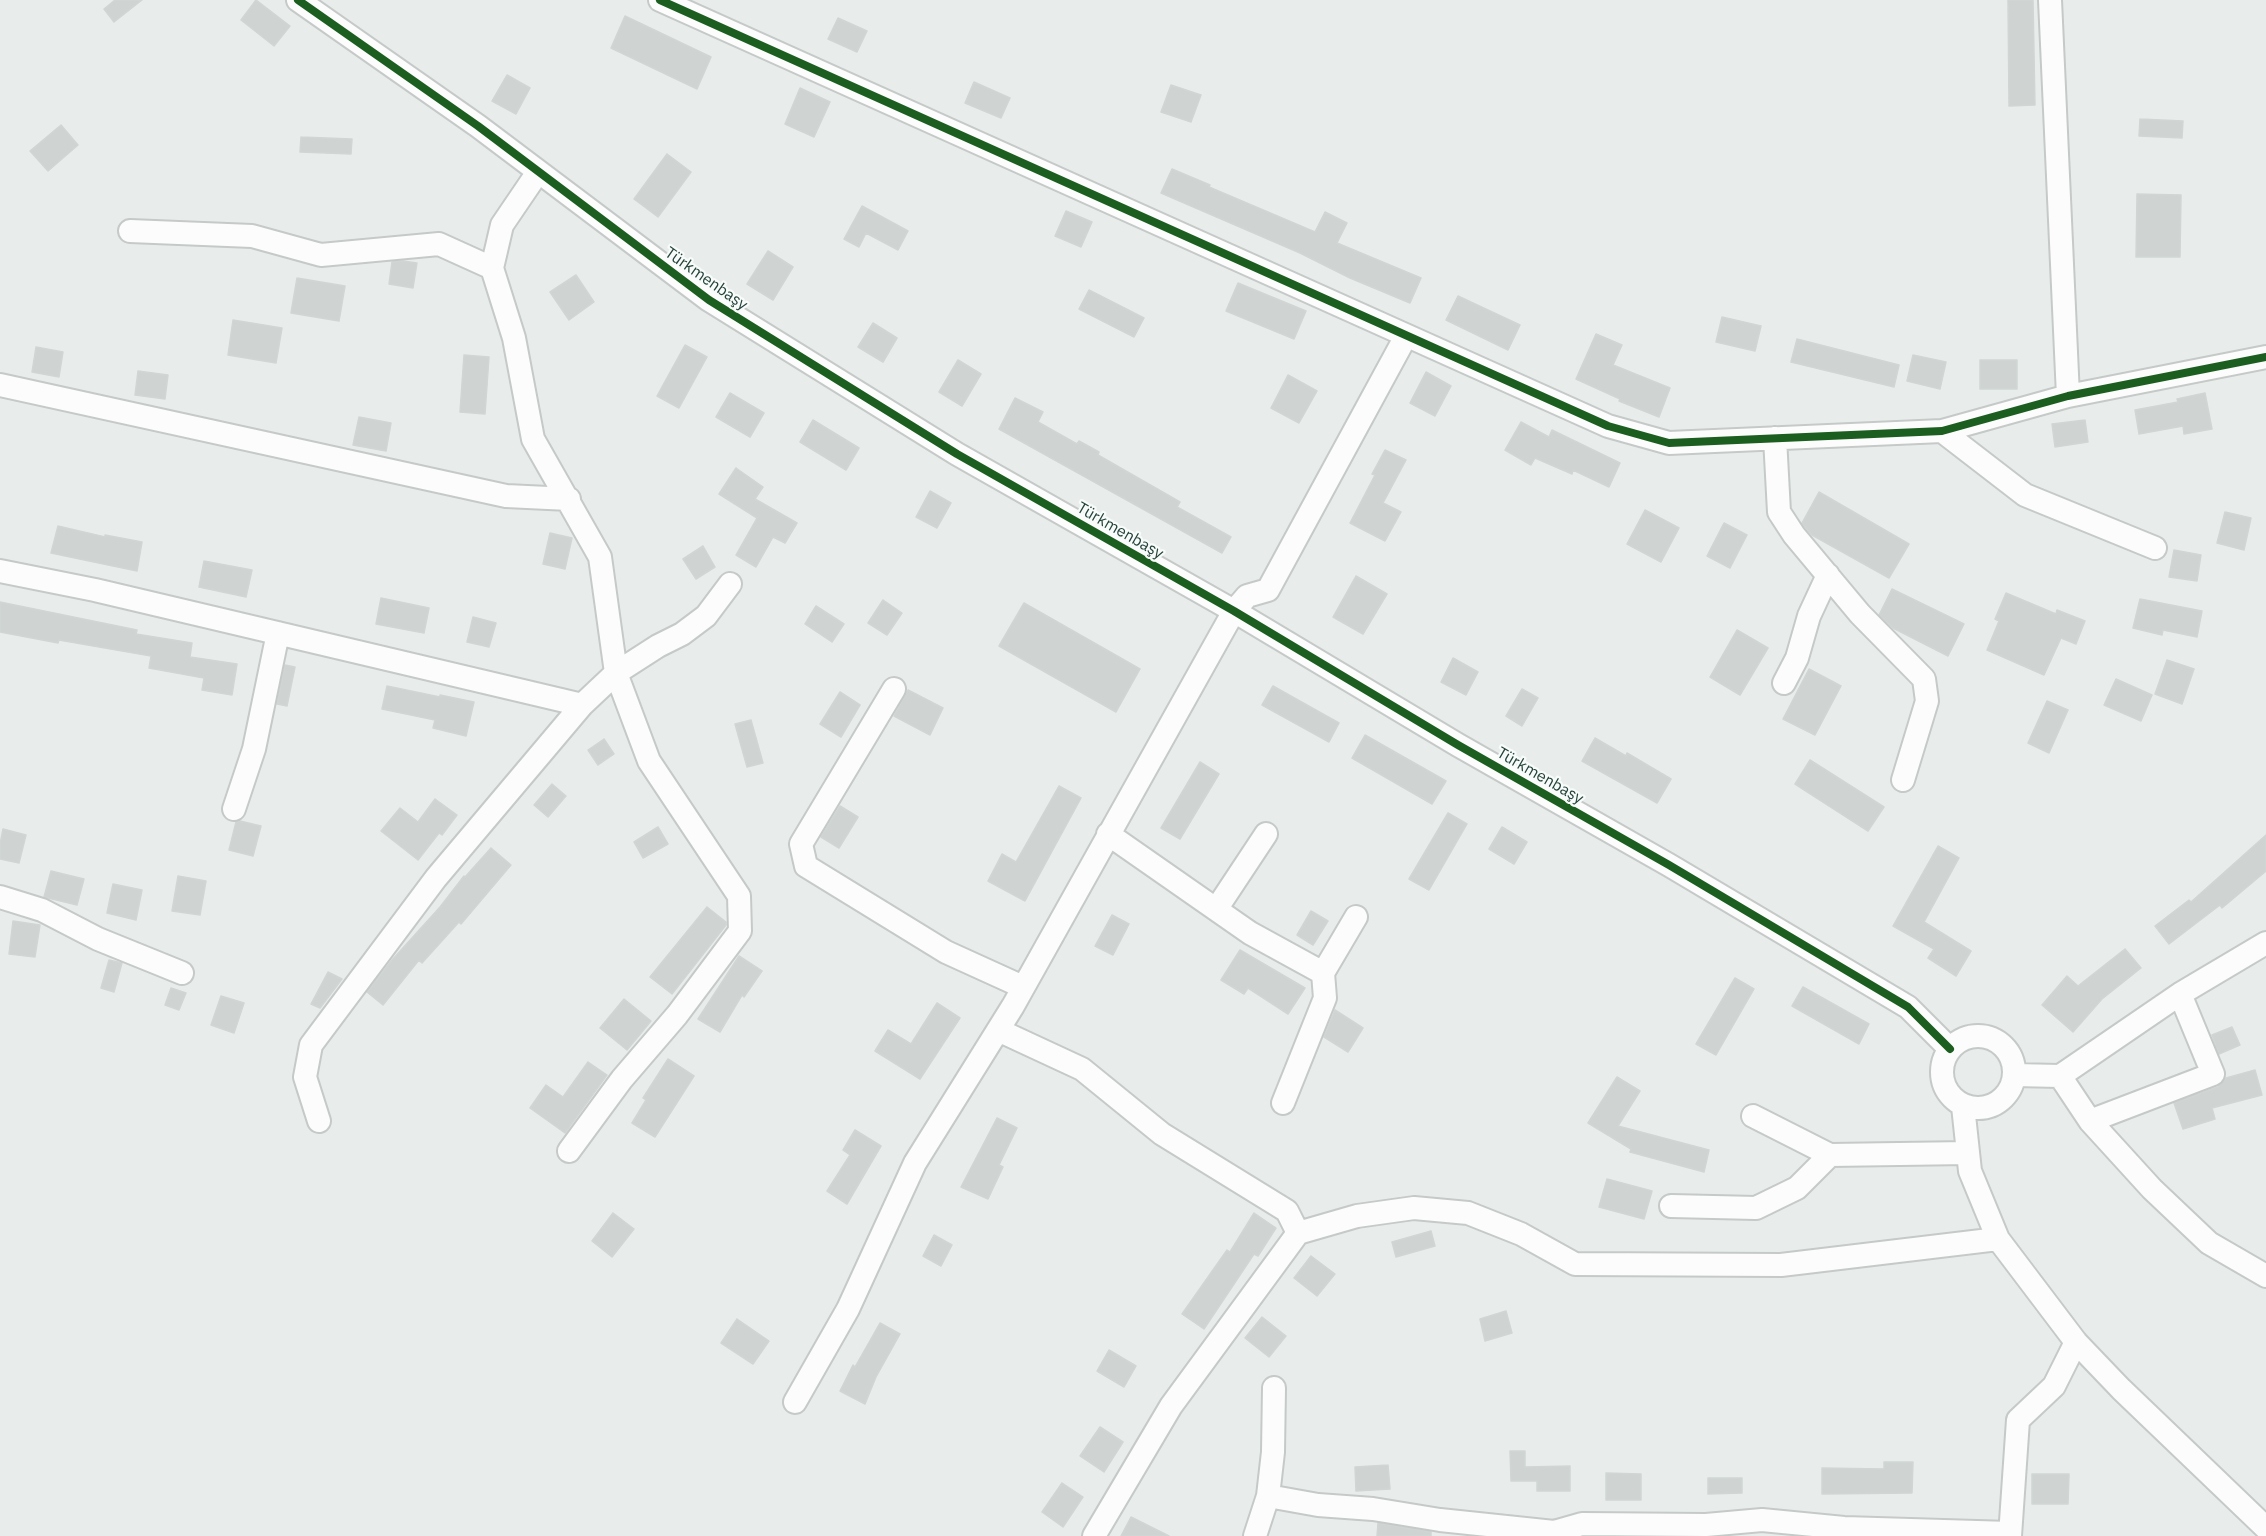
<!DOCTYPE html>
<meta charset="utf-8">
<style>
body{margin:0}
canvas{display:block;background:#e8edeb}
</style>
<canvas width="2266" height="1536"></canvas>
<script>
const ctx = document.querySelector('canvas').getContext('2d');
ctx.lineJoin = 'round';
function paint(path, color) { ctx.fillStyle = color; ctx.fill(path, 'evenodd'); }
const shape = rows => new Path2D(rows.map(r => 'M' + r).join(''));
function strokePath(path, color, width, dash) { ctx.strokeStyle = color; ctx.lineWidth = width; ctx.lineCap = dash ? 'butt' : 'round'; ctx.setLineDash(dash || []); ctx.stroke(path); }
function label(font, color, halo, rows, align = 'center') {
  ctx.font = font + ' "IBM Plex Sans",sans-serif'; ctx.lineWidth = 4.5; ctx.setLineDash([]); ctx.textBaseline = 'middle'; ctx.strokeStyle = halo; ctx.fillStyle = color; for (const [text, x, y, turn = 0] of rows) {
    ctx.save(); ctx.translate(x, y); ctx.rotate((+turn || 0) * Math.PI / 180); ctx.textAlign = isNaN(turn) ? turn : align; if (halo) ctx.strokeText(text, 0, 0); ctx.fillText(text, 0, 0); ctx.restore();
  }
}
const building = shape([
 [115,0,142,0,114,22,104,9,115,0],
 [256,0,290,26,274,46,241,20,256,0],
 [2008,0,2033,0,2035,105,2009,106,2008,0],
 [625,16,711,57,697,89,611,48,625,16],
 [838,18,867,31,857,52,828,39,838,18],
 [507,75,530,88,516,114,492,101,507,75],
 [974,82,1010,98,1001,118,965,103,974,82],
 [1171,85,1201,95,1191,122,1161,112,1171,85],
 [800,88,830,102,814,137,785,124,800,88],
 [2140,119,2183,121,2182,138,2139,136,2140,119],
 [61,125,78,145,48,171,30,151,61,125],
 [301,137,352,139,351,154,300,152,301,137],
 [667,154,691,172,658,217,634,199,667,154],
 [1172,169,1210,185,1209,187,1315,232,1325,212,1347,223,1337,243,1421,278,1410,303,1350,278,1300,253,1161,193,1172,169],
 [2137,194,2181,195,2180,257,2136,257,2137,194],
 [862,206,908,231,898,250,866,233,859,247,844,239,862,206],
 [1066,211,1092,222,1081,247,1055,236,1066,211],
 [768,251,793,267,773,300,747,284,768,251],
 [403,261,417,263,413,288,389,284,392,262,403,261],
 [576,275,594,302,569,320,550,292,576,275],
 [297,278,345,286,339,321,291,313,297,278],
 [1238,283,1306,311,1294,339,1226,311,1238,283],
 [1089,290,1144,318,1134,337,1079,309,1089,290],
 [1458,296,1520,325,1508,350,1446,320,1458,296],
 [1722,317,1761,326,1755,351,1716,342,1722,317],
 [233,320,282,328,276,363,228,355,233,320],
 [873,323,897,338,883,362,858,347,873,323],
 [1596,334,1622,345,1613,365,1670,388,1659,417,1619,401,1620,399,1576,379,1596,334],
 [1797,339,1899,365,1894,387,1791,362,1797,339],
 [685,345,707,357,679,408,657,396,685,345],
 [36,347,63,352,59,377,32,372,36,347],
 [464,355,489,357,485,414,460,412,464,355],
 [1913,355,1946,362,1940,389,1907,381,1913,355],
 [958,360,981,374,962,406,939,392,958,360],
 [1980,360,2017,360,2017,389,1980,389,1980,360],
 [138,371,168,375,165,399,135,395,138,371],
 [1426,372,1451,386,1435,416,1410,403,1426,372],
 [1288,375,1317,391,1299,423,1271,408,1288,375],
 [730,393,764,413,750,437,716,417,730,393],
 [2205,393,2212,429,2184,434,2183,426,2139,434,2135,410,2178,402,2177,399,2205,393],
 [1015,398,1043,412,1038,422,1077,444,1079,441,1099,452,1098,455,1180,502,1177,507,1231,537,1222,553,999,429,1015,398],
 [359,417,391,423,386,451,353,445,359,417],
 [813,420,859,448,846,470,800,442,813,420],
 [2085,420,2088,442,2055,447,2052,424,2085,420],
 [1521,422,1549,437,1552,430,1620,463,1609,487,1573,470,1572,474,1535,458,1531,465,1505,450,1521,422],
 [1385,450,1406,460,1383,503,1401,512,1385,541,1350,523,1375,475,1372,474,1385,450],
 [736,468,763,487,755,499,797,523,785,543,773,537,756,567,736,555,757,518,719,494,736,468],
 [930,491,951,503,937,528,916,517,930,491],
 [1819,492,1909,544,1889,578,1812,535,1805,527,1802,523,1819,492],
 [1645,510,1679,528,1661,562,1627,544,1645,510],
 [2225,512,2251,518,2244,550,2217,543,2225,512],
 [1724,523,1747,535,1730,568,1707,556,1724,523],
 [58,526,105,537,105,535,142,542,137,571,51,553,58,526],
 [550,533,572,538,565,569,543,564,550,533],
 [703,546,715,567,696,579,683,559,703,546],
 [2174,550,2201,555,2197,581,2169,577,2174,550],
 [204,561,252,570,246,597,199,587,204,561],
 [1356,576,1387,594,1363,634,1333,617,1356,576],
 [1892,589,1964,624,1948,656,1893,628,1879,615,1892,589],
 [2006,593,2056,614,2057,610,2085,621,2076,644,2061,638,2044,675,1987,650,1999,621,1995,619,2006,593],
 [381,598,429,608,424,633,376,624,381,598],
 [2140,599,2202,611,2197,637,2163,630,2162,635,2133,628,2140,599],
 [883,600,902,613,887,635,868,623,883,600],
 [0,602,137,630,136,634,192,643,190,657,237,664,232,695,202,690,204,678,149,668,151,656,59,640,58,643,0,632,0,602],
 [1024,603,1140,669,1116,712,999,646,1024,603],
 [816,606,844,624,832,642,805,624,816,606],
 [473,617,496,623,489,647,467,642,473,617],
 [1737,630,1768,648,1740,695,1710,677,1737,630],
 [1453,658,1478,672,1466,695,1441,682,1453,658],
 [2167,660,2194,669,2182,704,2155,694,2167,660],
 [285,665,295,667,287,706,277,704,285,665],
 [1809,669,1841,686,1815,735,1783,719,1809,669],
 [2116,679,2152,695,2141,721,2104,705,2116,679],
 [387,686,440,697,440,695,474,702,466,736,433,728,435,720,382,709,387,686],
 [1273,686,1339,723,1329,742,1262,705,1273,686],
 [1522,689,1538,698,1522,726,1506,716,1522,689],
 [908,690,943,708,930,735,894,716,908,690],
 [840,692,860,705,841,737,820,724,840,692],
 [2047,701,2068,710,2049,753,2028,743,2047,701],
 [751,720,763,763,747,767,735,724,751,720],
 [1365,735,1446,781,1432,804,1352,758,1365,735],
 [1595,738,1626,756,1627,753,1671,779,1657,803,1582,761,1595,738],
 [604,739,614,754,598,765,588,750,604,739],
 [1810,760,1884,807,1868,831,1795,784,1810,760],
 [1200,762,1219,774,1180,839,1161,828,1200,762],
 [552,784,566,796,548,817,534,805,552,784],
 [1059,786,1081,798,1025,901,988,881,1002,854,1016,862,1059,786],
 [435,799,457,815,442,835,439,833,418,860,381,831,400,808,418,822,435,799],
 [840,806,858,817,839,848,821,837,840,806],
 [1448,813,1467,824,1429,890,1409,879,1448,813],
 [240,821,261,826,253,856,229,850,236,822,240,821],
 [658,827,668,844,643,858,634,842,658,827],
 [1502,827,1527,842,1514,864,1489,849,1502,827],
 [3,829,26,835,19,863,0,859,0,844,3,829],
 [2266,835,2266,871,2222,908,2220,905,2169,944,2155,926,2189,900,2191,902,2266,835],
 [1938,846,1959,858,1924,922,1971,951,1956,976,1928,958,1934,949,1893,926,1938,846],
 [491,848,511,865,461,924,459,922,422,963,419,960,383,1005,367,992,392,960,440,907,464,876,465,877,491,848],
 [51,871,84,879,77,905,44,897,51,871],
 [178,876,206,881,200,915,172,911,178,876],
 [113,884,142,890,136,920,107,913,113,884],
 [707,907,726,922,726,925,672,994,650,977,707,907],
 [1311,911,1328,921,1313,945,1297,935,1311,911],
 [1112,915,1129,924,1113,955,1095,946,1112,915],
 [13,921,40,925,35,957,9,954,13,921],
 [2125,949,2141,968,2102,999,2073,1032,2042,1005,2067,976,2078,986,2125,949],
 [1240,950,1305,988,1288,1014,1248,988,1244,994,1221,980,1240,950],
 [739,956,762,971,744,997,742,995,720,1032,698,1019,739,956],
 [109,960,122,963,114,992,101,988,109,960],
 [328,972,342,979,320,1008,311,1004,328,972],
 [1735,978,1754,989,1716,1055,1696,1044,1735,978],
 [1803,987,1869,1024,1859,1044,1792,1006,1803,987],
 [171,988,186,993,179,1010,165,1005,171,988],
 [221,996,244,1003,234,1033,211,1025,221,996],
 [624,999,651,1021,627,1050,600,1028,624,999],
 [937,1003,960,1018,920,1079,875,1051,888,1030,911,1044,937,1003],
 [1335,1010,1363,1028,1348,1052,1324,1037,1335,1010],
 [2232,1027,2240,1045,2219,1054,2212,1035,2232,1027],
 [668,1059,694,1076,655,1137,632,1123,646,1100,643,1098,668,1059],
 [588,1062,607,1075,565,1133,530,1108,546,1085,563,1097,588,1062],
 [2255,1070,2262,1095,2212,1108,2215,1119,2183,1129,2174,1103,2218,1087,2226,1078,2255,1070],
 [1617,1077,1640,1091,1618,1126,1709,1150,1704,1172,1630,1152,1631,1149,1588,1123,1617,1077],
 [997,1118,1017,1128,999,1165,1003,1167,988,1199,961,1187,997,1118],
 [855,1130,881,1146,847,1204,827,1191,850,1155,843,1150,855,1130],
 [1607,1179,1652,1191,1644,1219,1599,1207,1607,1179],
 [613,1213,634,1229,612,1257,592,1241,613,1213],
 [1254,1213,1276,1228,1258,1256,1254,1254,1204,1329,1182,1314,1227,1250,1230,1252,1254,1213],
 [1431,1231,1435,1246,1396,1257,1392,1242,1431,1231],
 [934,1235,952,1245,941,1266,923,1256,934,1235],
 [1311,1256,1335,1274,1317,1296,1294,1278,1311,1256],
 [1506,1311,1512,1333,1485,1341,1480,1319,1506,1311],
 [1262,1317,1286,1336,1269,1357,1245,1338,1262,1317],
 [737,1319,769,1341,753,1364,721,1343,737,1319],
 [880,1323,900,1334,876,1377,865,1404,840,1391,853,1365,855,1367,880,1323],
 [1109,1350,1136,1366,1124,1387,1097,1371,1109,1350],
 [1100,1427,1123,1442,1104,1472,1080,1456,1100,1427],
 [1510,1451,1525,1451,1525,1467,1570,1466,1570,1491,1537,1491,1537,1481,1511,1481,1510,1451],
 [1884,1462,1913,1462,1912,1493,1822,1494,1822,1468,1884,1469,1884,1462],
 [1388,1465,1390,1489,1356,1491,1355,1467,1388,1465],
 [1606,1473,1641,1474,1641,1500,1606,1500,1606,1473],
 [2032,1474,2069,1474,2068,1504,2032,1504,2032,1474],
 [1708,1478,1742,1478,1742,1493,1708,1494,1708,1478],
 [1062,1483,1083,1497,1063,1527,1042,1512,1062,1483],
 [1131,1517,1169,1536,1121,1536,1131,1517],
 [1378,1523,1431,1532,1431,1536,1377,1536,1378,1523]
]);
paint(building, '#cfd4d2');
strokePath(building, '#d1d6d4', 1.5);
const minor = shape([
 [298,0,478,126,709,300,957,454,1234,611,1458,745,1669,865,1908,1007,1950,1049],
 [660,0,1608,426,1669,443,1942,431,2068,396,2266,357],
 [2050,0,2068,396],
 [538,172,502,225,492,268,514,338,533,439,600,557,616,673,649,761,739,896,740,931,677,1015,622,1079,569,1151],
 [130,231,252,236,321,255,439,244,492,268],
 [0,385,506,496,569,499],
 [1942,431,2025,495,2155,548],
 [1775,438,1779,512,1794,535,1860,614,1924,679,1927,701,1903,780],
 [0,571,95,590,582,705],
 [1784,683,1797,658,1809,616,1828,575],
 [894,689,801,844,806,866,946,952,1023,987],
 [234,809,254,749,278,633],
 [1108,834,1250,933,1323,973,1356,917],
 [0,897,42,910,98,939,182,973],
 [1217,908,1266,834],
 [998,1030,1082,1069,1162,1134,1287,1211,1298,1233,1171,1406,1094,1536],
 '1942 1072a36 36 0 1 1 72 0a36 36 0 1 1-72 0Z',
 [2014,1075,2060,1076,2180,994,2266,943],
 [2060,1076,2090,1121,2152,1189,2209,1243,2266,1276],
 [1283,1103,1325,998,1323,973],
 [1963,1106,1970,1171,1998,1239,2076,1342,2121,1389,2266,1528],
 [1753,1116,1830,1155,1968,1153],
 [319,1121,305,1077,311,1045,436,878,582,705,616,673,658,646,682,634,706,616,730,584],
 [2090,1121,2213,1074,2180,994],
 [1671,1206,1756,1208,1797,1188,1830,1155],
 [1298,1233,1357,1216,1414,1208,1468,1213,1521,1234,1575,1264,1781,1265,1998,1239],
 [795,1402,848,1309,915,1163,1013,1006,1234,611,1247,596,1268,590,1406,336],
 [1268,1496,1318,1505,1373,1509,1440,1520,1554,1532,1582,1524,1706,1525,1762,1520,1844,1528,2010,1533],
 [1255,1536,1268,1496,1273,1452,1274,1388],
 [2010,1536,2018,1420,2054,1386,2076,1342]
]);
strokePath(minor, '#c5cac8', 26);
strokePath(minor, '#fcfcfc', 22);
strokePath(shape([
 [298,0,478,126,709,300,957,454,1234,611,1458,745,1669,865,1908,1007,1950,1049],
 [660,0,1608,426,1669,443,1942,431,2068,396,2266,357]
]), '#1b5e20', 8);
label('16px', '#24423a', '#f7fbf9', [
 ["Türkmenbaşy",706,279,35],
 ["Türkmenbaşy",1120,531,30],
 ["Türkmenbaşy",1540,776,30]
]);
</script>
